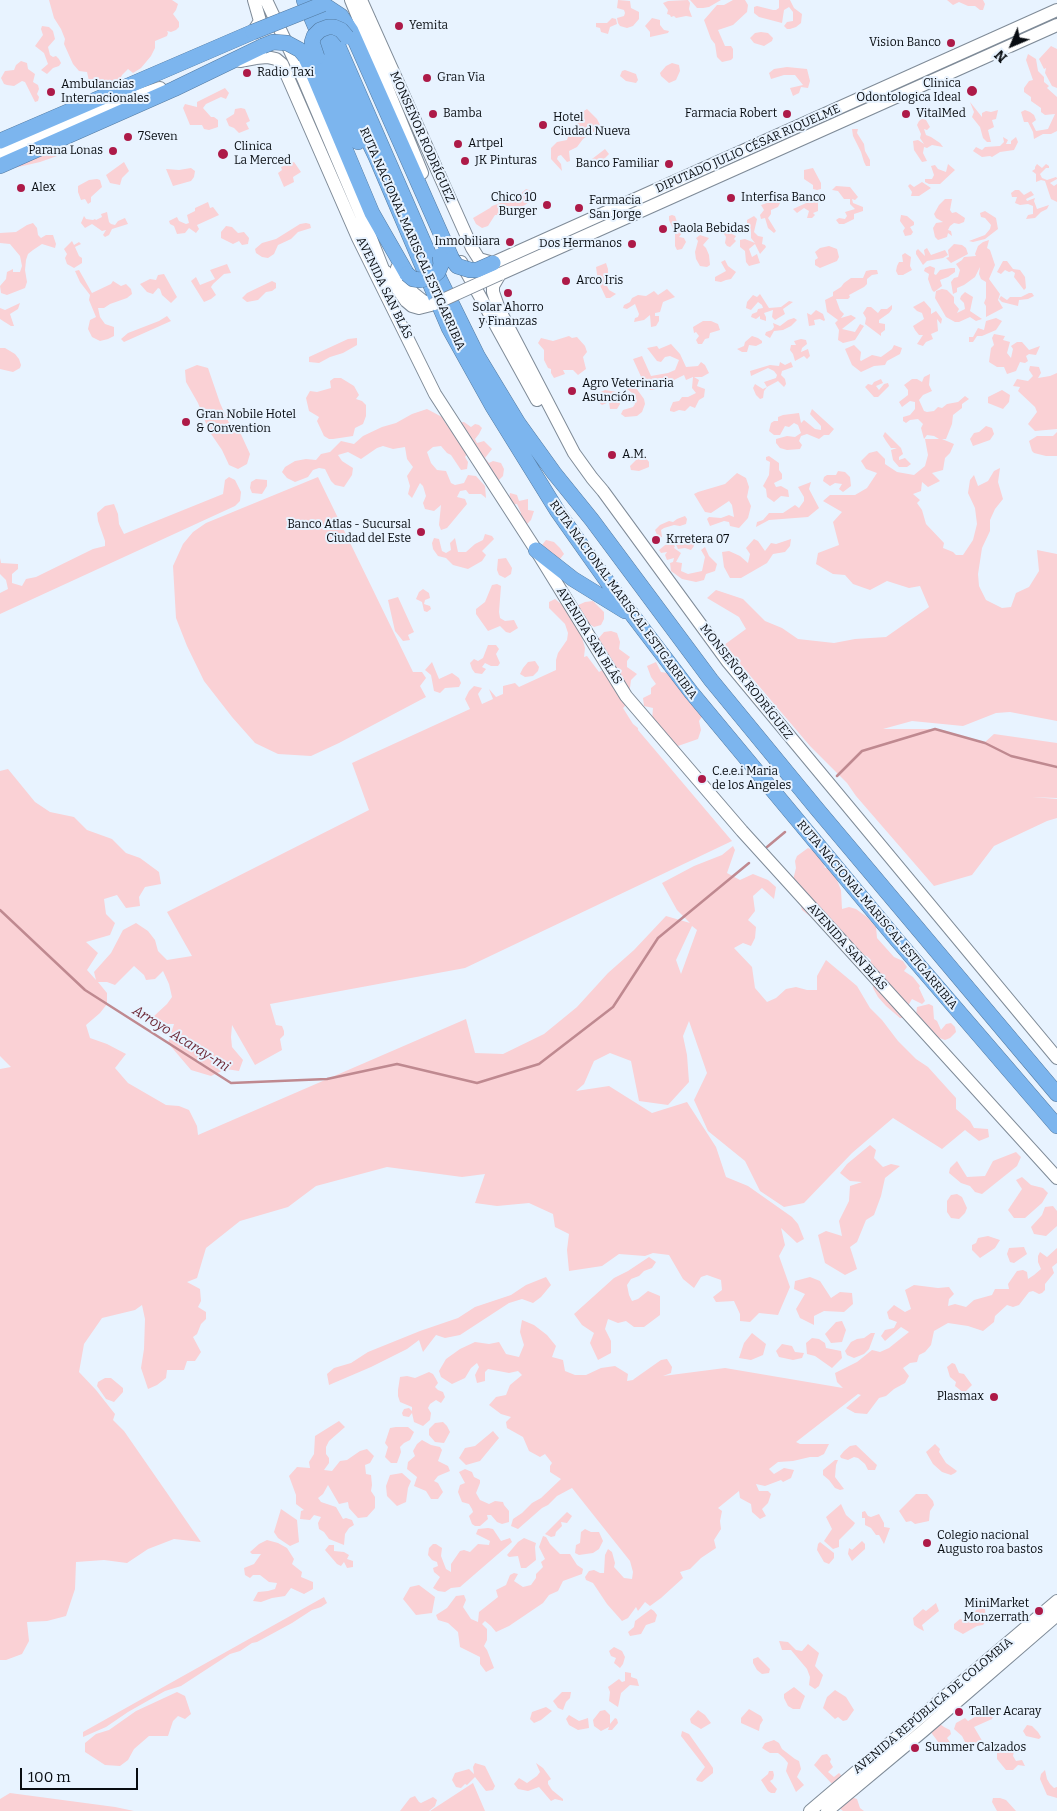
<!DOCTYPE html>
<meta charset="utf-8">
<style>
body{margin:0}
#map{position:relative;width:1057px;height:1811px;overflow:hidden;background:#e8f3ff;font-family:Bitter,serif}
canvas{display:block}
.north{position:absolute;left:987px;top:20px;width:50px;height:50px;-webkit-text-stroke:4px #e8f3ff;paint-order:stroke;rotate:225deg;font-size:14px;font-weight:700;line-height:20px;text-align:center;color:#080c11}
.north::after{content:'';display:block;margin:auto;width:18px;height:22px;background:#080c11;clip-path:polygon(50% 0,100% 100%,50% 72%,0 100%)}
.scale{position:absolute;left:20px;top:1768px;width:118px;height:22px;box-sizing:border-box;border:2px solid #080c11;border-top:0;padding-left:6px;font-size:15px;line-height:18px;white-space:nowrap;color:#080c11;-webkit-text-stroke:4px #e8f3ff;paint-order:stroke}
</style>
<div id="map">
<canvas width="1057" height="1811"></canvas>
<div class="north">N</div>
<div class="scale">100 m</div>
</div>
<script>
const ctx = document.querySelector('canvas').getContext('2d');
ctx.lineJoin = 'round';
function paint(path, color) { ctx.fillStyle = color; ctx.fill(path, 'evenodd'); }
const shape = rows => new Path2D(rows.map(r => 'M' + r).join(''));
function strokePath(path, color, width, dash) { ctx.strokeStyle = color; ctx.lineWidth = width; ctx.lineCap = dash ? 'butt' : 'round'; ctx.setLineDash(dash || []); ctx.stroke(path); }
function label(font, color, halo, rows, align = 'center') {
  ctx.font = font + ' Bitter,serif'; ctx.lineWidth = 4; ctx.setLineDash([]); ctx.textBaseline = 'middle'; ctx.strokeStyle = halo; ctx.fillStyle = color; for (const [text, x, y, turn = 0] of rows) {
    ctx.save(); ctx.translate(x, y); ctx.rotate((+turn || 0) * Math.PI / 180); ctx.textAlign = isNaN(turn) ? turn : align; if (halo) ctx.strokeText(text, 0, 0); ctx.fillText(text, 0, 0); ctx.restore();
  }
}
paint(shape([
 [49,0,172,0,178,4,176,10,173,14,179,22,179,27,176,30,171,32,167,31,168,33,167,36,155,41,155,48,151,56,141,68,133,73,128,69,122,75,117,86,96,88,89,81,87,72,79,71,73,64,64,44,65,39,61,29,54,18],
 [618,0,630,1,631,8,639,12,639,19,633,26,627,28,620,26,618,23,617,18,624,16,625,13,624,10,617,8],
 [688,0,690,3,689,9,692,17,686,16,676,18,674,16,671,17,670,15,667,14,668,10,663,3,668,1],
 [690,0,721,0,709,7,703,8,697,8],
 [733,0,745,0,748,5,747,12,733,25,718,30,725,46,731,46,733,49,733,58,731,60,722,62,717,57,715,44,711,39,704,20,717,5,724,5],
 [779,0,790,0,794,8,802,14,801,23,796,27,790,29,787,29,784,26,787,22,793,21,793,12,789,7,784,10,782,23,759,17,754,13,754,7,757,6,773,10,776,10,779,8],
 [947,0,983,0,985,4,983,10,980,10,975,6,968,6,959,2,953,5],
 [612,18,616,19,617,24,610,27,608,34,601,32,600,28,596,27,596,23,607,23],
 [652,18,660,20,660,25,664,30,669,31,668,33,650,37,650,32,645,26],
 [42,26,49,27,53,31,55,39,48,47,50,55,53,57,56,56,59,59,61,63,59,66,53,68,47,74,41,70,48,64,44,53,35,46,43,35,41,29],
 [761,32,768,33,773,38,772,41,764,46,754,43,750,38,755,33],
 [1051,46,1057,49,1057,88,1052,86,1045,73,1046,68,1044,69,1039,59],
 [1028,54,1036,59,1038,71,1044,77,1044,82,1049,86,1047,88,1057,97,1057,131,1051,134,1043,134,1034,139,1033,132,1028,122,1024,122,1021,112,1025,110,1030,112,1034,115,1036,120,1032,123,1036,131,1048,129,1055,114,1045,115,1041,112,1041,108,1031,101,1031,97,1024,92,1024,88,1029,81,1033,80,1026,60],
 [21,61,27,63,28,69,35,74,33,82,38,85,39,89,37,94,39,97,38,101,35,102,25,82,22,81,14,86,7,85,4,84,1,78,5,71,14,70,16,65],
 [672,63,679,65,680,71,676,80,669,83,661,76,660,73,666,66],
 [787,67,807,69,810,81,808,88,801,87,799,93,793,96,790,88,803,85,795,75,784,75,771,79,769,73,774,69],
 [625,70,636,74,638,80,636,83,626,81,620,76,622,71],
 [225,88,229,93,226,99,221,97,206,104,203,108,211,117,214,117,218,120,218,127,209,130,204,129,202,125,190,125,183,108,185,104,197,107,197,102],
 [970,102,982,117,982,113,986,111,991,112,998,110,996,119,992,120,994,127,988,130,991,142,987,142,983,138,980,127,972,117,974,112],
 [241,108,245,109,250,121,246,123,249,129,239,133,234,128,229,126,226,119,234,114,235,109],
 [587,109,597,119,600,125,599,128,583,139,577,147,569,151,570,161,567,162,561,155,558,156,557,159,561,164,562,171,551,159,551,148,557,142,567,140,569,134,578,123,581,113],
 [922,119,926,120,930,127,927,130,924,129,926,135,931,137,940,143,943,147,932,145,927,148,924,147,923,153,927,161,922,162,914,150,913,141,918,140,924,144,920,138,921,134,917,125,919,121],
 [852,129,858,129,857,133,864,144,865,151,870,160,870,166,866,166,864,162,861,152,853,136],
 [1003,137,1008,140,1006,144,1011,144,1011,141,1016,137,1018,142,1014,150,1000,152,992,157,990,156,982,157,973,151,976,147,982,150,985,147,1000,146,1004,142],
 [62,145,65,151,60,155,40,162,14,168],
 [605,149,609,154,602,161,601,168,598,169,592,163,592,159],
 [124,162,129,171,122,178,120,185,110,183,106,175],
 [294,162,301,172,293,177,294,182,284,187,278,173,282,170,281,167],
 [948,164,955,170,940,184,929,184,925,182,925,179,932,179,934,175,931,166,935,165,938,169,946,172],
 [1037,164,1042,168,1046,164,1049,166,1049,168,1046,168,1040,174,1042,178,1047,180,1056,177,1057,178,1057,179,1050,183,1054,186,1057,184,1057,202,1051,199,1045,181,1041,180,1036,182,1036,174,1032,171,1035,169,1035,167],
 [191,168,195,171,194,177,191,181,173,186,166,169,179,170],
 [813,168,821,183,821,189,817,190,813,189,813,185,804,179,804,170],
 [97,179,100,180,102,187,91,197,91,202,88,204,85,199,81,200,78,192,78,186,89,180],
 [922,182,931,188,919,196,911,196,912,192,908,186,910,184,914,187],
 [836,186,850,187,858,197,855,200,852,199,853,203,863,207,863,211,854,214,854,219,844,224,839,224,836,220,839,218,845,219,847,216,845,212,855,209,850,204,850,199,844,199,838,191,832,190],
 [526,189,532,191,535,197,525,205,502,215,495,215,488,226,482,228,476,224,473,218,490,208,492,206,517,197],
 [771,190,775,191,774,197,780,203,778,207,771,210,771,214,768,218,776,231,774,233,768,228,765,218,761,219,760,215,764,210,761,205,770,202,769,192],
 [1015,190,1019,190,1024,195,1031,191,1034,195,1026,199,1027,201,1035,198,1034,201,1037,209,1049,205,1047,209,1041,212,1035,218,1026,219,1028,215,1033,214,1033,206,1028,204,1020,205,1015,203,1017,197,1012,197,1011,193],
 [815,199,818,201,818,211,813,213,815,215,812,218,807,218,809,211,804,208,797,213,793,209],
 [945,199,952,199,950,210,952,213,956,212,965,218,964,222,959,224,954,223,950,226,948,230,951,231,952,236,948,233,947,237,938,240,935,237,933,228,936,223,943,222,936,218,934,214,939,205],
 [208,202,210,208,213,207,219,215,197,225,199,229,196,233,189,228,185,233,177,234,174,226,170,224,169,221,177,217,179,221,186,224,189,223,187,215,195,211,195,208],
 [985,211,996,218,998,229,985,239,973,242,969,241,985,235,990,229,991,225,985,218,981,217,980,213],
 [107,212,109,222,111,224,115,225,118,221,125,218,128,224,112,229,109,235,105,237,103,235,106,230,102,231,92,224,85,228,81,223,84,216,86,219,93,220,95,219,96,220,102,217,101,214],
 [672,215,675,216,677,222,674,224,680,229,682,233,679,237,684,238,686,242,682,249,677,250,675,246,675,233,669,220,669,216],
 [901,215,907,216,914,222,914,225,910,227,913,232,911,235,905,236,903,231,905,228,900,221],
 [754,216,757,219,754,232,758,236,763,237,762,244,765,245,766,247,760,254,755,244,749,249,752,257,757,254,760,263,749,266,746,262,745,251,740,247,740,240,745,239,755,243,751,238,751,231,748,233,746,230,750,224,747,223,747,220],
 [33,223,37,228,38,235,41,238,46,235,53,235,56,244,55,248,42,244,33,250,28,254,26,260,25,270,27,282,25,288,7,295,1,293,0,286,6,279,7,272,13,269,13,272,20,272,22,266,20,256,10,244,0,243,0,233,16,232,27,225],
 [306,223,310,224,311,228,298,232,291,239,278,245,274,254,268,258,262,257,256,253,255,249,262,243,276,239,300,224],
 [226,226,232,227,238,233,244,232,249,238,248,244,242,245,239,241,233,244,221,238,221,232],
 [727,226,731,228,732,234,736,236,734,239,736,241,730,247,727,246,725,243,726,237,721,229],
 [700,235,709,238,703,245,706,248,709,255,710,265,707,267,700,266,696,259,695,252,698,241,696,238],
 [989,240,987,248,990,250,995,265,989,279,1000,294,998,300,1003,308,986,317,986,306,984,303,986,298,986,282,981,279,979,274,980,267,975,277,964,285,957,288,957,292,953,294,951,282,954,278,958,277,960,270,956,264,962,260,964,257,976,256,975,254,978,246,983,242],
 [72,241,74,245,79,242,81,244,75,247,79,256,82,258,82,263,74,268,67,264,65,258,67,254,64,249],
 [954,244,962,245,966,248,968,254,951,263,946,258,949,257,948,250],
 [829,246,837,249,839,257,837,261,820,268,815,265,815,260,818,258,815,252,820,248],
 [927,248,931,255,945,250,948,255,943,258,927,261,923,265,916,254,916,251,918,249,925,256,924,250],
 [905,253,911,257,910,266,912,270,903,275,898,275,896,271,897,266,899,262,903,262,902,255],
 [725,260,728,266,736,272,731,279,726,280,721,282,715,281,715,277,726,271,721,262],
 [1003,261,1007,261,1013,269,1020,270,1025,277,1026,288,1024,290,1014,277,1015,273,1012,271,1009,272,1005,270,1001,274,997,272],
 [606,263,608,269,608,275,604,277,605,282,609,290,616,294,610,298,606,298,598,281,596,267],
 [227,264,231,273,224,274,213,284,211,287,216,295,211,299,204,302,191,281,196,277,200,285,215,279,210,270],
 [930,266,935,268,934,274,936,275,940,270,951,268,955,268,955,272,948,277,940,280,942,286,934,292,932,290,928,279,929,274,924,271,925,268],
 [79,270,92,293,111,284,113,281,121,286,126,284,131,289,132,294,127,298,110,304,104,308,98,308,100,317,105,324,114,327,114,336,108,339,100,341,92,337,88,329,90,320,96,317,89,300,90,295,80,282,75,271],
 [871,270,877,270,878,274,872,275,867,279,867,284,864,287,849,295,850,297,848,299,836,299,840,310,844,314,841,318,851,315,856,318,842,329,855,332,860,324,864,326,855,340,843,343,838,340,839,330,835,323,838,320,827,312,825,300,833,296,833,292,841,287,844,283,851,278,863,278,866,271],
 [164,274,177,297,171,303,162,295,160,289,158,288,153,294,147,292,140,284,150,279,156,280,158,275],
 [272,281,276,283,276,288,272,291,266,292,258,300,247,302,242,298,247,293],
 [667,289,675,297,663,302,660,312,655,313,655,316,659,316,659,321,656,326,651,327,650,315,644,320,634,322,635,318,638,317,639,314,635,304,627,309,623,308,624,305,630,302,632,298,638,295,646,296,654,291,658,295],
 [942,289,947,290,954,297,954,303,959,309,957,313,965,309,964,303,960,299,961,296,965,292,973,297,970,311,982,319,976,321,970,317,959,322,955,322,946,317,935,298,936,291],
 [1029,293,1032,293,1034,296,1028,299,1019,300,1018,306,1002,302,999,299,1001,296,1007,300,1010,297,1021,297],
 [760,294,769,308,781,307,789,301,793,302,783,309,785,314,775,320,772,317,773,310,764,313,766,317,766,321,760,319,760,316,756,319,751,317,752,314,757,312,758,309,763,308,762,305,758,302,751,310,746,308,747,302,753,295,757,297],
 [924,301,931,309,931,314,936,311,942,319,941,324,937,319,938,331,931,334,933,339,926,342,923,346,917,344,923,335,919,335,915,330,913,326,924,319,922,313,917,311,913,307],
 [20,303,18,309,10,314,14,326,11,326,0,319,0,308,5,310],
 [892,305,892,309,889,313,879,320,879,323,885,324,885,330,881,333,881,336,865,324,866,318,863,313,867,307,871,307,878,313,881,309,887,309],
 [816,310,823,314,825,320,824,321,820,319,814,320,815,325,809,326,807,313,811,315],
 [167,316,171,321,124,342,121,339,128,333,159,321],
 [794,318,797,320,791,326,783,330,774,331,770,338,765,335,766,332,772,330,774,327,773,323,780,326,788,320],
 [996,318,1002,321,996,330,982,336,977,336,973,342,969,342,969,337,973,337,978,328,984,330,986,321],
 [703,321,711,321,718,324,720,330,710,333,709,338,705,339,702,344,698,344,696,340,699,336,696,332,694,333,693,327],
 [994,334,1005,336,1003,340,1010,342,1007,353,1011,358,1013,349,1011,346,1017,342,1022,342,1029,350,1040,346,1036,355,1029,354,1026,356,1028,361,1025,363,1020,362,1016,371,1007,374,1004,367,997,367,989,362,991,348,994,345,992,338],
 [569,336,572,338,577,337,585,346,587,352,583,357,586,369,578,375,573,370,563,370,565,374,554,378,551,373,551,369,548,368,544,360,544,350,538,343,541,338,553,341],
 [752,336,758,338,762,341,762,343,756,346,749,345,747,352,742,352,737,349,744,346,745,342],
 [357,338,357,345,343,353,330,357,319,363,309,362,309,357,348,339],
 [801,339,806,340,807,344,802,348,801,352,808,349,810,356,807,359,804,356,795,361,793,354,790,350,791,345,796,345,794,341],
 [671,344,680,354,686,367,698,366,701,362,705,365,709,373,702,377,694,377,699,380,697,386,705,389,704,397,699,400,695,408,690,406,685,411,679,410,674,412,670,411,670,409,673,402,679,401,682,397,688,397,696,393,692,388,693,377,686,380,684,375,672,381,666,383,661,381,661,386,656,389,650,390,649,387,643,381,633,359,642,356,651,376,668,373,675,370,679,360,670,356,665,357,661,362,657,361,647,348,657,346,659,349],
 [854,345,861,352,860,360,861,361,872,355,881,357,892,349,894,345,902,348,900,354,887,361,885,365,874,366,861,372,852,365,845,349],
 [0,348,5,348,15,354,19,359,21,365,20,368,13,372,0,369],
 [780,362,785,365,791,362,793,367,782,371,781,375,785,379,786,384,784,387,778,381,767,387,764,391,763,398,760,399,756,395,753,388,755,384,763,389,767,387,764,382,776,378,777,375,774,371,768,368,751,376,750,371,770,365,779,366],
 [197,365,208,368,220,403,229,423,239,430,250,454,247,464,238,469,229,465,222,450,209,431,198,403,186,382,185,370],
 [1030,366,1039,367,1041,373,1038,378,1050,376,1057,373,1057,429,1035,431,1028,424,1037,412,1035,407,1018,391,1020,387,1013,386,1017,379,1028,381,1033,376,1029,370],
 [930,374,929,385,932,391,923,395,919,400,924,411,927,412,934,411,938,407,942,408,947,404,958,402,965,396,969,399,962,404,962,408,953,415,952,424,946,439,942,439,954,444,950,453,945,458,943,470,932,473,940,481,928,487,922,482,921,491,913,494,920,500,917,503,922,510,926,524,944,543,943,548,953,552,956,555,963,555,973,540,977,524,975,508,968,493,970,480,974,475,978,486,988,481,994,471,1000,468,998,482,1003,499,995,509,990,520,990,531,982,548,978,574,979,586,986,600,1002,608,1011,607,1016,593,1029,587,1039,571,1037,550,1057,554,1057,721,1010,712,996,713,963,726,912,721,883,729,935,729,984,743,994,734,1057,743,1057,798,1032,797,1057,799,1057,818,1047,821,994,846,972,875,934,886,856,796,847,783,810,746,724,645,746,629,739,617,707,598,716,590,743,599,765,621,782,628,798,639,834,643,855,639,886,637,929,607,920,586,909,588,887,581,870,590,853,584,845,575,833,574,816,564,818,553,839,545,833,522,842,512,823,501,830,495,855,495,867,488,877,473,866,469,861,461,869,453,877,451,885,459,885,464,897,472,914,475,925,466,928,455,925,439,939,439,934,436,927,435,924,439,921,428,923,424,918,419,910,420,906,423,903,421,903,417,910,415,915,409,915,402,910,401,902,407,899,402,908,395,908,390,904,385,912,379,917,379,922,382,924,377],
 [334,378,341,378,354,386,359,395,356,399,362,401,366,405,366,416,363,424,355,428,353,436,333,439,329,439,324,436,317,421,319,417,309,411,306,398,310,391,317,392,331,388,330,381],
 [881,379,883,383,876,386,879,390,884,384,888,383,889,386,878,397,874,397,865,387,868,384,872,385,874,382],
 [630,386,636,388,644,399,645,404,642,412,637,416,625,417,621,414,623,410,633,407,635,404,632,393,626,388],
 [605,390,617,392,620,404,617,409,610,409,609,402,602,405,594,398,594,395],
 [1002,390,1010,395,1009,402,1003,409,988,403,988,397],
 [427,409,442,417,446,424,464,422,471,427,475,424,479,425,482,428,479,434,475,439,477,443,484,441,492,449,485,458,489,463,493,461,501,463,504,469,503,476,499,480,495,480,468,452,465,457,468,462,467,469,461,470,451,455,447,453,441,446,433,447,427,452,431,463,437,470,446,471,451,483,455,485,464,483,468,475,476,476,485,486,486,498,481,494,469,494,466,490,460,491,457,497,465,499,467,504,447,528,441,530,439,525,441,505,434,511,425,509,423,503,426,496,423,486,420,483,412,498,408,494,410,486,407,476,413,467,407,459,405,447,393,449,383,446,377,448,361,459,348,452,338,455,342,461,353,468,352,475,344,487,335,485,331,481,325,469,319,468,313,470,308,477,295,482,287,478,282,472,285,467,295,461,306,459,316,460,321,454,330,452,341,441,354,444,363,436,382,427,396,423,412,414],
 [812,409,834,429,829,435,824,435,819,439,807,434,801,436,799,441,802,445,800,449,787,450,780,448,776,443,776,439,787,436,795,437,801,433,798,425,794,423,789,427,785,426,780,435,774,435,769,431,771,423,774,421,778,421,778,417,783,415,799,413,801,423,804,420,815,429,821,430,821,426,810,414],
 [986,426,992,428,994,434,990,440,973,446,970,439,974,433,979,432],
 [885,432,901,448,903,454,899,457,899,460,905,458,911,464,907,467,899,467,893,460,891,450,897,448,891,448,886,441,883,436],
 [1057,432,1057,456,1046,456,1034,453,1032,451,1029,441,1037,436,1053,436],
 [769,456,779,463,779,470,782,474,782,479,774,483,776,487,781,486,788,490,789,497,781,496,774,502,767,497,766,489,763,486,769,475,770,462,766,460,766,457],
 [645,457,649,462,649,467,639,471,631,470,630,466,637,459],
 [838,471,845,472,850,477,851,486,843,492,839,489,842,484,835,483,830,486,823,481,824,477,827,475,836,475],
 [737,473,746,478,749,487,747,497,751,506,748,518,739,528,730,526,729,522,724,521,710,526,707,519,709,517,721,518,729,515,734,517,732,505,729,501,711,513,705,512,694,494,698,492,725,484],
 [229,477,235,480,241,492,240,501,235,506,0,614,0,593,8,589,6,580,0,574,0,558,1,563,18,564,18,569,12,574,12,583,22,586,26,579,36,577,93,549,105,546,105,541,98,521,97,513,105,506,114,504,118,514,119,524,124,534,223,494,225,480],
 [318,477,413,672,422,672,426,678,420,686,426,697,339,743,311,756,278,754,255,743,232,717,204,681,187,646,176,618,173,566,183,544,193,532,206,523],
 [256,479,267,480,267,486,262,494,252,493,250,488,251,482],
 [811,482,809,489,819,508,808,517,769,520,756,527,757,522,763,520,769,513,783,513,795,505,799,508,804,501,804,497,798,487],
 [510,493,517,495,519,501,528,499,528,510,534,511,531,520,526,525,519,517,521,513,517,504,510,505,509,499],
 [685,516,687,519,686,524,680,526,674,525,664,528,661,530,662,537,658,537,655,530,660,525,669,521,673,522,677,519],
 [485,534,492,536,494,539,482,551,486,555,482,561,468,569,453,565,446,558,438,556,433,549,432,543,434,538,439,539,442,551,446,553,451,550,450,543,455,538,458,552,466,552,475,544,483,540],
 [695,534,703,538,700,543,693,544,694,546,691,550,685,548,678,549,674,540,676,538,686,538],
 [754,539,758,541,765,551,771,543,776,544,791,539,790,546,785,552,773,554,767,563,741,578,730,578,724,567,722,552,729,551,740,556,748,563,750,554,746,548],
 [546,540,554,542,560,548,564,554,560,559,553,556,542,545],
 [670,541,675,546,674,548,681,553,676,562,682,563,681,571,688,574,702,571,705,557,701,550,705,547,709,556,717,564,715,571,706,574,704,580,696,582,682,579,671,571,670,563,673,562,674,558,667,560,665,555,667,552,661,553,659,550],
 [506,558,512,568,511,574,505,578,499,575,497,570,498,559],
 [497,584,501,586,499,612,500,618,505,621,514,620,518,628,510,633,506,632,500,626,488,631,476,614,476,609,485,602,492,585],
 [423,589,429,593,430,598,425,600,424,604,430,606,431,609,427,612,424,611,422,602,416,599,419,592],
 [398,597,414,632,408,635,410,640,403,641,395,631,388,600],
 [555,599,565,607,572,608,585,602,593,601,604,612,604,619,601,625,594,627,588,623,581,634,585,648,584,657,587,656,599,672,604,669,598,639,604,632,611,631,617,633,620,642,619,649,630,657,627,661,627,667,637,674,631,680,628,703,623,708,633,724,638,728,638,730,732,841,465,968,270,1004,276,1025,282,1026,284,1031,284,1035,280,1039,282,1050,255,1065,232,1025,231,1037,232,1047,243,1060,239,1071,226,1069,211,1076,191,1070,168,1043,174,1024,163,1024,153,1017,167,1004,172,997,169,984,163,971,155,979,146,980,144,975,134,966,115,985,107,982,98,982,107,993,107,1004,100,1013,86,1025,90,1038,107,1044,126,1054,115,1068,128,1083,166,1105,179,1106,189,1110,197,1126,198,1135,466,1019,475,1053,503,1054,544,1034,577,1007,608,973,634,950,666,916,690,923,677,910,662,883,694,866,722,855,733,846,735,850,727,873,740,880,753,874,768,880,776,887,774,899,762,888,753,896,755,911,748,920,756,927,755,938,751,946,743,943,734,948,752,967,755,988,767,1002,776,998,786,989,796,987,807,990,817,990,817,976,826,960,857,986,870,1008,882,1020,898,1041,916,1059,928,1067,956,1098,956,1109,970,1121,974,1128,988,1129,989,1137,979,1141,965,1130,942,1149,893,1118,852,1153,804,1203,784,1207,760,1191,745,1161,708,1131,694,1100,707,1073,689,1021,683,1036,687,1055,689,1082,668,1105,639,1101,631,1061,610,1053,594,1061,584,1084,576,1091,609,1086,652,1113,687,1102,716,1147,726,1177,748,1186,792,1217,798,1224,804,1239,797,1243,781,1228,785,1245,779,1256,790,1287,778,1315,759,1313,750,1322,740,1321,740,1314,734,1301,716,1302,713,1297,722,1290,721,1280,707,1275,701,1277,694,1288,683,1279,669,1255,653,1253,645,1256,619,1254,602,1266,569,1271,567,1250,569,1234,555,1227,553,1214,529,1203,497,1206,475,1203,485,1174,462,1177,387,1167,316,1186,288,1207,240,1221,206,1248,197,1278,187,1282,200,1289,201,1301,198,1307,206,1312,206,1319,201,1324,197,1334,193,1337,201,1352,195,1361,187,1361,184,1370,167,1370,166,1378,157,1385,148,1389,141,1368,144,1349,145,1319,142,1305,135,1310,102,1318,84,1344,79,1372,96,1390,115,1414,113,1420,124,1431,201,1542,174,1539,148,1549,127,1563,104,1560,76,1562,75,1589,66,1616,47,1621,27,1622,29,1641,22,1654,6,1660,0,1660,0,1069,11,1067,0,1056,0,771,8,769,35,802,50,812,74,817,87,830,112,839,126,853,140,858,159,872,161,884,145,887,139,897,140,906,126,908,117,895,104,899,106,914,115,923,110,935,86,942,98,953,87,970,96,980,94,972,111,953,123,930,136,923,148,931,155,940,158,951,167,960,192,956,167,912,369,810,352,763,470,709,465,699,469,691,474,686,482,688,478,694,482,704,493,699,489,689,496,697,503,694,503,686,515,683,519,687,556,670,556,660,558,653,567,640,568,633,565,624,549,608,549,602],
 [692,926,697,930,681,974,676,960],
 [488,645,496,645,499,649,496,654,500,663,498,666,491,666,485,663,482,667,486,669,482,674,475,673,472,669,470,663,474,659,478,661,483,658],
 [535,661,539,667,538,671,533,676,525,677,520,674,523,668,528,662],
 [432,662,439,679,452,673,459,678,461,683,459,687,445,688,440,693,434,691,431,675,425,670],
 [656,662,661,672,667,673,677,683,684,695,691,696,703,715,699,721,701,730,698,739,678,746,670,742,666,737,664,730,657,726,652,720,653,708,644,706,643,698,651,694,651,688,656,684,651,677,647,666],
 [808,848,814,851,823,862,825,868,832,868,841,890,842,909,849,907,856,909,867,917,876,927,877,938,894,957,903,961,907,967,904,971,913,977,920,986,919,988,925,1001,922,1004,912,999,909,1004,906,1018,900,1018,886,1006,878,997,873,988,870,963,871,960,867,956,858,954,802,910,793,880,796,868,795,861,797,856],
 [929,1004,933,1006,934,1019,937,1021,941,1030,946,1024,951,1023,955,1027,956,1032,950,1038,945,1040,934,1036,916,1015,917,1007],
 [870,1145,876,1150,874,1158,883,1167,891,1164,900,1166,885,1178,881,1196,874,1215,866,1220,857,1242,850,1247,857,1269,845,1275,825,1263,818,1235,826,1231,842,1236,839,1221,849,1201,850,1186,862,1182,850,1181,840,1173,847,1164],
 [1016,1152,1021,1157,1017,1166,982,1194,975,1192,970,1186,961,1183,949,1173,950,1168,957,1161,967,1177,985,1176,993,1161],
 [1022,1177,1031,1185,1043,1188,1048,1193,1042,1203,1025,1218,1014,1218,1008,1210,1022,1189,1016,1180],
 [957,1194,962,1197,967,1208,965,1213,959,1219,951,1218,947,1212,947,1201,951,1195],
 [1053,1206,1057,1211,1057,1226,1046,1236,1034,1234,1031,1227,1042,1215,1045,1207],
 [988,1236,1000,1240,995,1248,980,1258,972,1250,972,1245,976,1243,978,1238],
 [1024,1247,1027,1254,1014,1263,1010,1262,1007,1254,1009,1248],
 [1057,1248,1057,1263,1052,1267,1054,1273,1045,1284,1045,1290,1042,1293,1039,1294,1033,1291,1029,1292,1019,1305,1013,1307,1007,1305,995,1316,994,1322,983,1331,968,1326,948,1323,934,1331,931,1345,925,1352,919,1355,917,1362,910,1363,903,1368,909,1376,905,1383,894,1389,886,1396,879,1398,867,1414,855,1413,846,1408,861,1395,858,1394,796,1442,800,1444,829,1444,824,1454,818,1457,810,1457,793,1461,778,1462,769,1469,774,1474,784,1468,794,1470,791,1478,783,1482,781,1480,765,1486,756,1484,759,1491,768,1491,771,1494,768,1503,762,1509,766,1516,760,1519,752,1512,751,1504,740,1498,739,1491,718,1508,722,1511,720,1521,721,1529,714,1540,716,1548,701,1558,690,1569,680,1572,683,1578,661,1598,650,1606,645,1602,638,1611,636,1607,628,1618,622,1621,607,1604,593,1583,586,1580,585,1577,589,1571,594,1570,600,1573,604,1573,605,1555,608,1549,612,1552,615,1563,614,1567,624,1578,632,1579,633,1572,630,1561,572,1488,557,1496,548,1505,542,1508,518,1529,511,1526,513,1519,522,1513,532,1503,541,1498,561,1479,550,1472,550,1466,552,1463,545,1454,540,1457,529,1451,523,1437,507,1428,506,1422,511,1417,501,1414,489,1405,496,1397,506,1395,510,1385,522,1375,518,1371,509,1373,488,1369,485,1372,485,1381,477,1383,475,1375,479,1367,477,1363,471,1368,465,1378,452,1384,441,1377,439,1371,446,1359,460,1349,475,1342,489,1344,499,1342,506,1354,519,1357,524,1345,520,1332,522,1320,534,1325,547,1335,556,1346,552,1357,563,1360,565,1371,575,1375,586,1375,601,1368,615,1366,628,1374,627,1381,633,1380,634,1379,661,1360,667,1359,672,1367,671,1373,663,1376,725,1368,843,1388,837,1382,835,1373,857,1362,872,1350,880,1352,889,1348,909,1332,901,1327,885,1341,881,1336,885,1330,894,1328,897,1322,889,1319,887,1312,894,1305,905,1312,911,1309,905,1290,914,1285,938,1288,949,1287,954,1294,949,1299,948,1306,955,1304,966,1307,974,1300,992,1295,995,1289,1009,1289,1008,1284,1017,1271,1023,1270,1027,1272,1028,1279,1034,1275,1041,1269,1038,1262,1038,1256,1040,1252,1047,1257],
 [649,1257,656,1262,652,1268,644,1271,639,1276,631,1279,627,1285,629,1295,632,1301,638,1299,648,1291,660,1296,660,1315,644,1327,634,1327,626,1321,618,1323,608,1319,605,1329,611,1341,611,1353,598,1360,590,1343,594,1333,582,1325,574,1314,614,1278,628,1271],
 [546,1277,551,1285,541,1297,533,1303,522,1299,509,1303,460,1335,445,1338,436,1335,423,1352,419,1340,407,1349,371,1367,329,1385,327,1374,334,1368,351,1363,368,1352,420,1331,458,1318,475,1307,511,1295,526,1285],
 [810,1277,820,1281,831,1298,840,1292,852,1293,853,1304,844,1312,824,1311,814,1316,814,1325,800,1318,796,1309,805,1294,794,1289,795,1281],
 [842,1321,846,1330,842,1342,831,1343,825,1334,836,1322],
 [752,1333,766,1344,763,1355,751,1360,739,1358,744,1343],
 [871,1333,875,1333,869,1349,864,1354,854,1358,847,1355,845,1351,851,1342,857,1339,864,1338],
 [812,1338,819,1339,825,1343,826,1348,841,1351,842,1358,832,1368,815,1356,807,1354,806,1343],
 [782,1344,792,1346,795,1352,804,1353,802,1358,793,1360,779,1357,776,1351],
 [952,1363,955,1364,959,1373,964,1374,972,1385,964,1393,955,1386,956,1382,950,1377,947,1367],
 [429,1372,433,1374,436,1379,438,1383,435,1387,438,1390,443,1392,445,1397,441,1403,436,1400,430,1404,428,1408,431,1413,430,1420,423,1426,414,1422,412,1413,409,1417,403,1416,402,1413,404,1409,409,1408,412,1411,412,1407,400,1402,398,1396,398,1390,400,1377,407,1376,415,1378],
 [105,1378,111,1378,123,1388,123,1392,114,1402,106,1399,97,1386,98,1382],
 [339,1421,345,1427,329,1441,326,1447,326,1454,329,1458,329,1463,324,1470,332,1471,340,1461,347,1460,360,1451,367,1449,374,1456,370,1463,365,1465,366,1474,371,1475,372,1485,371,1491,375,1497,375,1508,367,1517,358,1518,349,1508,348,1502,339,1504,328,1485,323,1494,318,1498,321,1502,336,1507,343,1519,346,1518,352,1520,354,1525,349,1528,345,1534,344,1545,329,1539,324,1532,319,1529,318,1523,321,1517,314,1515,310,1520,300,1519,301,1511,304,1510,296,1504,296,1495,289,1476,297,1467,310,1468,309,1462,314,1454,315,1436],
 [443,1422,447,1426,450,1432,444,1443,435,1442,429,1435,429,1429,435,1423],
 [396,1427,408,1427,414,1432,410,1440,404,1443,400,1447,401,1452,397,1463,391,1463,385,1457,388,1447,385,1443,390,1428],
 [493,1431,499,1438,494,1444,480,1461,466,1465,459,1458,465,1448,475,1446],
 [422,1440,431,1445,440,1447,442,1450,438,1461,448,1466,450,1471,438,1476,434,1481,438,1483,443,1492,438,1499,431,1499,426,1491,414,1486,417,1477,407,1469,408,1462,415,1456,413,1451,417,1444],
 [935,1444,940,1449,939,1452,946,1463,957,1471,955,1473,951,1475,942,1472,933,1464,926,1452],
 [856,1445,877,1465,875,1470,868,1470,865,1464,858,1458,854,1457,848,1460,841,1458,840,1456,844,1451,850,1446],
 [835,1460,838,1460,836,1465,835,1477,844,1489,840,1490,835,1488,829,1480,823,1475,823,1470],
 [465,1469,472,1472,474,1477,480,1480,480,1483,476,1493,480,1500,489,1504,495,1501,503,1502,504,1505,509,1511,509,1522,502,1524,497,1522,491,1515,487,1515,488,1519,480,1526,475,1526,472,1524,469,1516,473,1512,472,1509,469,1504,462,1502,458,1492,460,1485,465,1483,459,1472],
 [402,1473,411,1481,408,1488,406,1502,397,1506,387,1496,386,1486,390,1475],
 [916,1494,927,1494,933,1501,934,1505,930,1511,929,1521,915,1524,911,1521,906,1522,899,1511],
 [841,1504,846,1515,855,1523,853,1526,839,1540,839,1547,833,1549,824,1541,832,1529,826,1517],
 [281,1509,297,1520,299,1542,290,1546,278,1538,274,1532],
 [865,1511,868,1516,871,1517,879,1514,884,1523,884,1527,890,1528,884,1544,879,1535,876,1535,871,1528,865,1525,865,1518,862,1518,862,1512],
 [567,1512,572,1516,570,1519,567,1523,561,1522,562,1526,556,1532,555,1536,551,1537,545,1534],
 [488,1528,493,1529,501,1541,510,1538,512,1542,460,1587,451,1588,445,1592,438,1591,433,1588,440,1577,434,1572,433,1568,438,1566,437,1562,432,1560,428,1555,429,1548,433,1544,436,1544,442,1548,441,1556,446,1569,451,1572,451,1564,460,1551,464,1550,470,1552,478,1544,489,1545,490,1541,476,1534,478,1529],
 [585,1529,591,1532,599,1532,603,1541,599,1549,593,1553,579,1555,575,1553,576,1545,580,1543,581,1532],
 [543,1536,546,1537,550,1544,560,1554,570,1554,577,1565,583,1569,582,1574,563,1581,558,1591,549,1595,543,1603,509,1626,496,1632,491,1626,485,1621,482,1624,487,1629,487,1640,484,1646,487,1650,494,1668,486,1672,480,1664,480,1657,460,1647,458,1632,448,1623,438,1620,436,1615,447,1608,456,1596,464,1595,466,1600,463,1607,471,1619,478,1622,479,1612,498,1597,496,1590,506,1585,510,1575,514,1573,518,1574,514,1581,523,1587,531,1585,536,1578,536,1574,543,1567,541,1562,545,1559,539,1547],
 [524,1538,536,1543,535,1547,536,1560,526,1568,521,1568,518,1556,509,1557,507,1555,518,1542],
 [267,1540,278,1543,287,1548,294,1559,292,1564,302,1572,301,1577,313,1582,313,1589,304,1594,291,1588,285,1596,272,1598,261,1602,253,1601,258,1592,268,1591,275,1589,277,1583,269,1582,260,1575,253,1575,250,1578,245,1575,244,1568,254,1564,261,1554,252,1554,250,1552,259,1544],
 [862,1541,865,1544,865,1549,852,1561,848,1554,849,1548,852,1550],
 [820,1542,834,1553,834,1558,829,1564,824,1562,817,1550,818,1544],
 [329,1545,334,1545,334,1551,344,1552,349,1555,347,1559,353,1561,353,1567,347,1568,344,1562,341,1566,337,1564,325,1550],
 [419,1585,435,1597,432,1613,416,1615,403,1599,410,1587],
 [324,1597,327,1603,321,1607,312,1610,292,1623,257,1642,252,1643,240,1651,230,1654,181,1686,165,1691,128,1712,106,1727,83,1737,83,1732],
 [936,1603,939,1611,922,1625,924,1631,918,1628,914,1625,913,1618,923,1609,926,1611],
 [985,1608,986,1621,983,1625,977,1626,963,1634,954,1629,954,1624,960,1619,966,1621,972,1617,976,1610],
 [651,1609,654,1611,657,1615,655,1622,646,1625,641,1634,630,1636,628,1632,634,1627,635,1621],
 [779,1641,788,1642,796,1650,802,1651,808,1644,819,1653,815,1666,823,1675,819,1686,815,1689,809,1685,810,1677,807,1669,791,1650,782,1650],
 [614,1647,622,1651,625,1657,623,1664,620,1668,614,1663,616,1658,611,1656,609,1651],
 [758,1657,770,1669,769,1673,762,1674,757,1670,753,1663,753,1659],
 [625,1672,631,1673,631,1677,637,1679,639,1686,630,1685,621,1693,618,1707,609,1701,610,1692,608,1687,619,1679,622,1682,625,1681],
 [794,1687,805,1696,800,1709,793,1709,788,1706,784,1698,784,1694],
 [835,1690,846,1697,854,1710,847,1720,843,1721,838,1717,835,1719,823,1708,827,1697],
 [177,1692,185,1696,191,1714,185,1719,178,1716,173,1721,168,1736,149,1736,134,1749,128,1760,120,1766,105,1765,85,1752,85,1743,96,1734,109,1730,136,1711],
 [562,1692,571,1692,570,1698,566,1702,563,1710,558,1708,553,1701],
 [546,1707,552,1711,541,1720,534,1723,530,1719,532,1712],
 [980,1707,987,1713,994,1714,992,1719,974,1727,984,1744,983,1745,976,1744,972,1748,967,1746,962,1736,954,1729,956,1723,965,1718,968,1721,980,1714,979,1708],
 [749,1709,761,1716,763,1720,760,1725,759,1731,741,1723,741,1718],
 [605,1710,610,1715,610,1724,615,1718,617,1719,618,1723,612,1730,608,1730,609,1727,601,1731,594,1726,593,1720,600,1711],
 [698,1710,705,1715,711,1723,701,1729,691,1723,690,1719],
 [569,1715,579,1721,588,1718,589,1728,578,1730,569,1725,566,1719],
 [940,1724,944,1727,950,1730,951,1734,947,1738,952,1745,948,1746,944,1742,939,1743,930,1731],
 [1027,1725,1032,1726,1038,1732,1041,1737,1039,1739,1026,1736,1023,1731],
 [682,1731,689,1734,713,1768,713,1773,702,1782,697,1781,696,1779,705,1767,681,1736],
 [774,1740,779,1743,782,1749,795,1759,799,1761,801,1769,797,1777,804,1785,796,1792,786,1771,788,1763,784,1758,778,1753,770,1753,762,1748,765,1743],
 [1010,1747,1014,1751,1013,1756,1016,1761,1022,1760,1025,1766,1018,1765,1013,1770,1006,1770,997,1759,997,1752,1006,1750],
 [827,1754,831,1759,830,1762,833,1767,828,1772,834,1777,839,1773,842,1776,834,1786,814,1765,822,1755],
 [475,1763,485,1766,495,1786,493,1790,486,1791,475,1777,467,1785,465,1784,461,1788,456,1787,452,1780,455,1773,469,1769,474,1774,473,1767],
 [536,1763,543,1768,549,1776,551,1779,548,1781,548,1784,552,1790,563,1799,563,1801,555,1799,551,1801,539,1787,528,1791,518,1789,514,1784,519,1778,527,1783,537,1776,540,1772],
 [1045,1770,1047,1779,1050,1784,1054,1788,1057,1787,1057,1798,1047,1795,1040,1779,1041,1774],
 [769,1771,773,1771,774,1775,773,1779,770,1781,777,1789,775,1793,771,1793,768,1791,761,1780,768,1774],
 [473,1783,485,1811,430,1811],
 [10,1793,115,1807,134,1811,0,1811,0,1799],
 [415,1796,419,1802,421,1803,433,1797,437,1800,435,1806,429,1811,400,1811,410,1798],
 [848,1796,857,1799,860,1808,864,1811,843,1811,838,1807],
 [993,1798,1000,1798,1006,1800,1016,1811,997,1811,992,1802]
]), '#fad1d5');
strokePath(shape([
 [837,776,862,751,935,729,985,743,1011,756,1057,767],
 [767,847,785,832],
 [0,910,85,990,231,1083,327,1079,397,1064,477,1083,539,1064,613,1007,658,938,749,863]
]), '#bf8990', 2.5);
const secondary = shape([
 [266,0,303,78,370,236,388,282],
 [351,0,422,173],
 [361,0,472,248,479,259,493,263,1057,10],
 [1057,25,500,274,493,286,493,292,499,309,574,453,592,478,603,491,728,662,1057,1058],
 [253,32,260,21,254,0],
 [240,61,256,58,267,57,276,59,282,64,358,238,435,394,536,550,626,696,742,831,1057,1178],
 [0,153,104,108,160,88],
 [461,262,537,400],
 [397,268,413,293,423,301,434,304],
 [386,272,406,301,412,306,419,308,431,305],
 [810,1811,1057,1601],
 [827,1811,923,1731,1057,1615]
]);
const highway = shape([
 [304,0,330,61,376,157,449,328,493,407,558,512,611,587,691,692,897,940,1057,1126],
 [318,0,440,280,478,357,518,423,554,473,592,520,711,680,817,809,1057,1094],
 [323,4,341,16,351,31,452,259],
 [305,56,314,75,372,213,407,274],
 [320,63,358,142],
 [0,141,253,32],
 [0,166,174,89,263,46],
 [536,550,573,579,625,611]
]);
strokePath(secondary, '#7f8b98', 14);
strokePath(highway, '#537aa1', 16);
strokePath(secondary, '#fff', 12);
strokePath(highway, '#7cb5ee', 15);
const secondaryBridge = shape([
 [434,304,500,274]
]);
const highwayBridge = shape([
 [253,32,323,4],
 [263,46,273,42,287,43,300,50,305,56],
 [317,57,312,42,314,36,320,30,328,27,334,27,341,30,347,37],
 [452,259,457,266,470,270,477,270,493,263],
 [407,274,413,279,420,280,431,278,438,272,441,265,440,256]
]);
strokePath(secondaryBridge, '#7f8b98', 14, []);
strokePath(highwayBridge, '#537aa1', 16, []);
strokePath(secondaryBridge, '#fff', 12);
strokePath(highwayBridge, '#7cb5ee', 15);
for (const [x, y, r, color] of [
 [399,26,5,"#ad1a48"],
 [951,43,5,"#ad1a48"],
 [247,73,5,"#ad1a48"],
 [427,78,5,"#ad1a48"],
 [972,91,6,"#ad1a48"],
 [51,92,5,"#ad1a48"],
 [433,114,5,"#ad1a48"],
 [787,114,5,"#ad1a48"],
 [906,114,5,"#ad1a48"],
 [543,125,5,"#ad1a48"],
 [128,137,5,"#ad1a48"],
 [458,144,5,"#ad1a48"],
 [113,151,5,"#ad1a48"],
 [223,154,6,"#ad1a48"],
 [465,161,5,"#ad1a48"],
 [669,164,5,"#ad1a48"],
 [21,188,5,"#ad1a48"],
 [731,198,5,"#ad1a48"],
 [547,205,5,"#ad1a48"],
 [579,208,5,"#ad1a48"],
 [663,229,5,"#ad1a48"],
 [510,242,5,"#ad1a48"],
 [632,244,5,"#ad1a48"],
 [566,281,5,"#ad1a48"],
 [508,293,5,"#ad1a48"],
 [572,391,5,"#ad1a48"],
 [186,422,5,"#ad1a48"],
 [612,455,5,"#ad1a48"],
 [421,532,5,"#ad1a48"],
 [656,540,5,"#ad1a48"],
 [702,779,5,"#ad1a48"],
 [994,1397,5,"#ad1a48"],
 [927,1543,5,"#ad1a48"],
 [1039,1611,5,"#ad1a48"],
 [959,1712,5,"#ad1a48"],
 [915,1748,5,"#ad1a48"]
]) { const dot = new Path2D(); dot.arc(x, y, r, 0, 2 * Math.PI); ctx.fillStyle = color; ctx.fill(dot); strokePath(dot, '#e8f3ff', 2); }
label('12px', '#080c11', '#e8f3ff', [
 ["Yemita",409,26],
 ["Vision Banco",941,43,"right"],
 ["Radio Taxi",257,73],
 ["Gran Via",437,78],
 ["Clinica",961,84,"right"],
 ["Odontologica Ideal",961,98,"right"],
 ["Ambulancias",61,85],
 ["Internacionales",61,99],
 ["Bamba",443,114],
 ["Farmacia Robert",777,114,"right"],
 ["VitalMed",916,114],
 ["Hotel",553,118],
 ["Ciudad Nueva",553,132],
 ["7Seven",138,137],
 ["Artpel",468,144],
 ["Clinica",234,147],
 ["La Merced",234,161],
 ["Parana Lonas",103,151,"right"],
 ["JK Pinturas",475,161],
 ["Banco Familiar",659,164,"right"],
 ["Alex",31,188],
 ["Chico 10",537,198,"right"],
 ["Burger",537,212,"right"],
 ["Interfisa Banco",741,198],
 ["Farmacia",589,201],
 ["San Jorge",589,215],
 ["Paola Bebidas",673,229],
 ["Inmobiliara",500,242,"right"],
 ["Dos Hermanos",622,244,"right"],
 ["Arco Iris",576,281],
 ["Solar Ahorro",508,308,"center"],
 ["y Finanzas",508,322,"center"],
 ["Agro Veterinaria",582,384],
 ["Asunción",582,398],
 ["Gran Nobile Hotel",196,415],
 ["& Convention",196,429],
 ["A.M.",622,455],
 ["Banco Atlas - Sucursal",411,525,"right"],
 ["Ciudad del Este",411,539,"right"],
 ["Krretera 07",666,540],
 ["C.e.e.i Maria",712,772],
 ["de los Angeles",712,786],
 ["Plasmax",984,1397,"right"],
 ["Colegio nacional",937,1536],
 ["Augusto roa bastos",937,1550],
 ["MiniMarket",1029,1604,"right"],
 ["Monzerrath",1029,1618,"right"],
 ["Taller Acaray",969,1712],
 ["Summer Calzados",925,1748]
], 'left');
label('12px', '#080c11', '#e8f3ff', [
 ["MONSEÑOR RODRÍGUEZ",422,137,66],
 ["DIPUTADO JULIO CÉSAR RIQUELME",748,149,-24],
 ["RUTA NACIONAL MARISCAL ESTIGARRIBIA",412,239,66],
 ["AVENIDA SAN BLÁS",384,288,64],
 ["RUTA NACIONAL MARISCAL ESTIGARRIBIA",623,600,54],
 ["AVENIDA SAN BLÁS",589,636,58],
 ["MONSEÑOR RODRÍGUEZ",746,682,52],
 ["RUTA NACIONAL MARISCAL ESTIGARRIBIA",877,915,50],
 ["AVENIDA SAN BLÁS",847,947,48],
 ["AVENIDA REPÚBLICA DE COLOMBIA",933,1706,-40]
]);
label('italic 14px', '#6d2937', '#e8f3ff', [
 ["Arroyo Acaray-mi",181,1039,32]
]);
</script>
